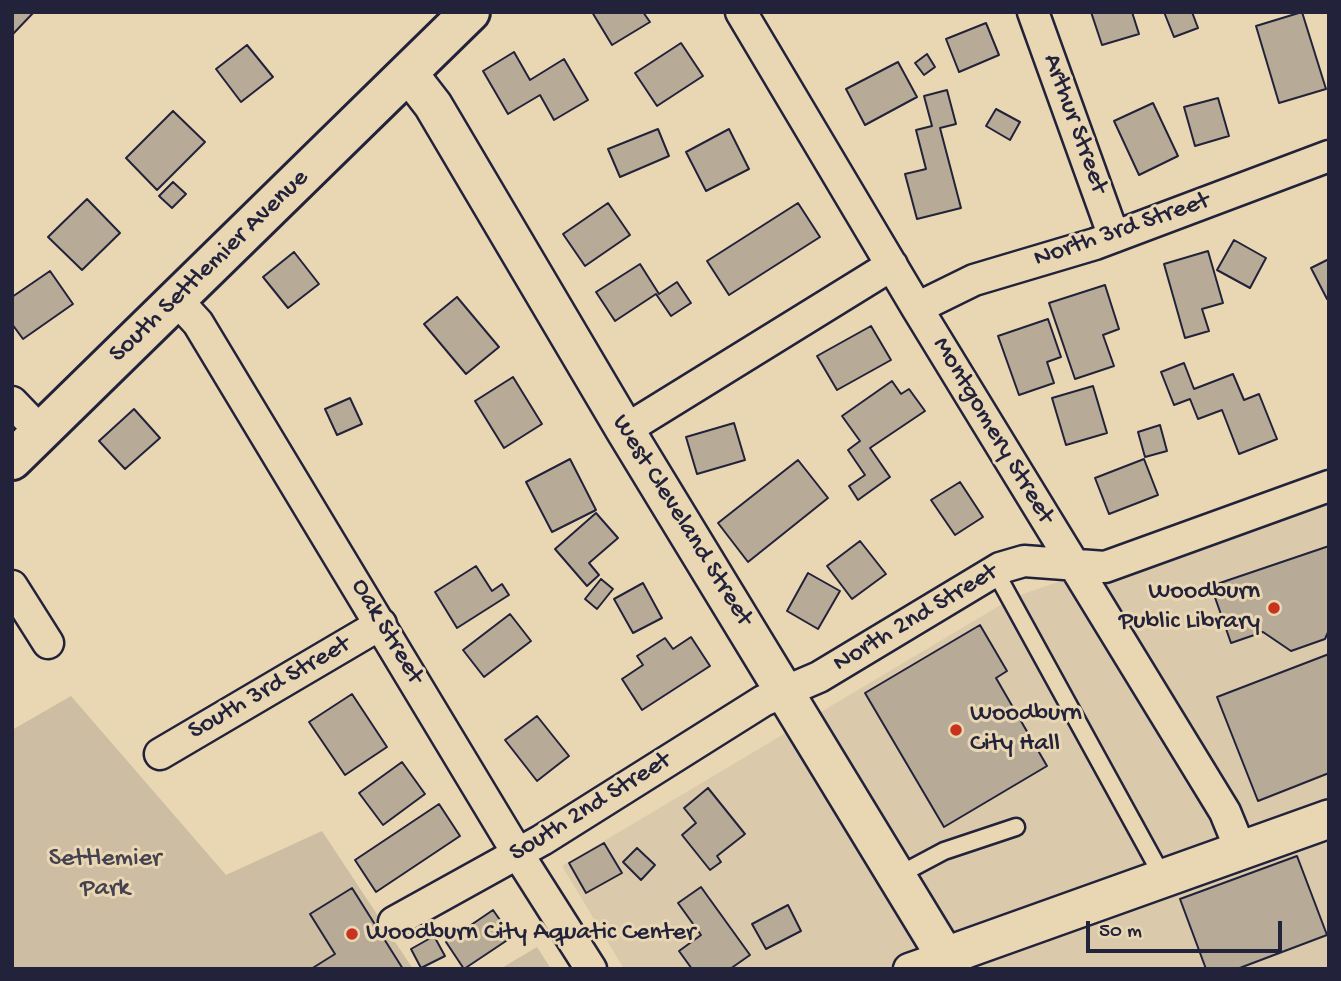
<!DOCTYPE html>
<style>
body{margin:0}
#map{position:relative;width:1341px;height:981px;overflow:hidden;background:#e9d7b4;font-family:"Gochi Hand",sans-serif}
canvas{display:block}
.frame{position:absolute;inset:0;border:14px solid #22223b;pointer-events:none}
.scale{position:absolute;left:1086px;top:921px;width:196px;height:32px;box-sizing:border-box;border:4px solid #22223b;border-top:0;padding-left:9px;font-size:21px;line-height:24px;white-space:nowrap;color:#22223b;-webkit-text-stroke:5px #e9d7b4;paint-order:stroke}
</style>
<div id="map">
<canvas width="1341" height="981"></canvas>
<div class="frame"></div>
<div class="scale">50 m</div>
</div>
<script>
const ctx = document.querySelector('canvas').getContext('2d');
ctx.lineJoin = 'round';
function paint(path, color) { ctx.fillStyle = color; ctx.fill(path, 'evenodd'); }
const shape = rows => new Path2D(rows.map(r => 'M' + r).join(''));
function strokePath(path, color, width, dash) { ctx.strokeStyle = color; ctx.lineWidth = width; ctx.lineCap = dash ? 'butt' : 'round'; ctx.setLineDash(dash || []); ctx.stroke(path); }
function label(font, color, halo, rows, align = 'center') {
  ctx.font = font + ' "Gochi Hand",sans-serif'; ctx.lineWidth = 6; ctx.setLineDash([]); ctx.textBaseline = 'middle'; ctx.strokeStyle = halo; ctx.fillStyle = color; for (const [text, x, y, turn = 0] of rows) {
    ctx.save(); ctx.translate(x, y); ctx.rotate((+turn || 0) * Math.PI / 180); ctx.textAlign = isNaN(turn) ? turn : align; if (halo) ctx.strokeText(text, 0, 0); ctx.fillText(text, 0, 0); ctx.restore();
  }
}
paint(shape([
 [1329,489,1329,969,624,969,562,866,1014,597]
]), '#dacaab');
paint(shape([
 [71,696,226,875,322,831,413,969,12,969,12,730],
 [537,947,551,969,500,969]
]), '#ccbda3');
const building = shape([
 [12,12,34,12,12,35,12,12],
 [592,12,643,12,650,22,612,45,592,12],
 [1091,12,1132,12,1139,34,1102,45,1091,12],
 [1164,12,1192,12,1198,28,1174,37,1164,12],
 [1302,12,1326,89,1279,103,1256,26,1302,12],
 [986,23,999,55,959,72,946,39,986,23],
 [681,43,703,76,657,106,635,73,681,43],
 [247,45,273,77,241,102,216,69,247,45],
 [514,52,530,80,564,59,588,100,554,120,540,95,508,114,483,71,514,52],
 [927,54,935,67,924,75,915,63,927,54],
 [898,62,917,97,865,125,846,89,898,62],
 [947,90,956,124,940,128,961,208,917,219,905,174,926,169,916,130,932,126,924,96,947,90],
 [1218,98,1229,136,1195,146,1184,107,1218,98],
 [1153,103,1178,156,1139,175,1114,121,1153,103],
 [996,109,1020,122,1010,140,986,126,996,109],
 [173,111,205,142,157,190,126,158,173,111],
 [658,129,669,156,620,177,608,149,658,129],
 [729,129,749,169,706,191,686,152,729,129],
 [173,182,186,194,172,208,159,196,173,182],
 [87,199,120,233,82,270,48,237,87,199],
 [608,203,630,235,585,266,563,234,608,203],
 [798,203,820,237,729,295,707,261,798,203],
 [1234,240,1266,258,1250,288,1217,270,1234,240],
 [1208,251,1223,303,1202,309,1209,331,1185,338,1164,264,1208,251],
 [294,252,319,284,288,308,263,277,294,252],
 [1329,259,1329,298,1327,299,1311,268,1329,259],
 [640,264,659,294,677,282,691,303,671,316,656,294,615,321,596,292,640,264],
 [50,271,73,304,23,339,12,324,12,297,50,271],
 [1105,285,1119,329,1103,335,1114,366,1075,379,1049,303,1105,285],
 [457,297,499,347,466,374,424,324,457,297],
 [1048,319,1061,357,1047,362,1054,383,1019,395,998,336,1048,319],
 [871,326,891,360,837,390,817,356,871,326],
 [1184,363,1194,389,1233,374,1244,400,1259,394,1277,439,1239,454,1222,410,1198,419,1190,399,1174,405,1161,372,1184,363],
 [513,377,542,424,504,448,475,401,513,377],
 [892,381,901,394,909,389,925,411,870,448,890,477,858,500,849,486,865,475,848,450,860,441,842,416,892,381],
 [1093,386,1107,433,1066,445,1052,398,1093,386],
 [350,398,362,424,337,435,325,409,350,398],
 [134,409,160,438,125,469,99,441,134,409],
 [734,423,745,460,697,474,686,437,734,423],
 [1160,425,1167,451,1145,457,1138,432,1160,425],
 [570,459,596,510,552,532,526,482,570,459],
 [1144,459,1158,495,1109,514,1095,478,1144,459],
 [798,460,828,498,748,562,718,523,798,460],
 [960,482,983,517,955,535,931,500,960,482],
 [596,513,618,538,589,563,599,575,587,586,555,549,596,513],
 [860,541,886,574,852,599,827,566,860,541],
 [1329,546,1329,630,1325,639,1291,651,1263,632,1231,643,1211,586,1329,546],
 [476,566,492,591,502,584,509,595,457,628,435,592,476,566],
 [808,573,840,591,818,629,787,611,808,573],
 [601,579,613,589,597,609,585,599,601,579],
 [643,583,662,618,633,633,614,599,643,583],
 [510,614,531,641,484,677,463,650,510,614],
 [980,625,1007,671,996,678,1047,766,944,827,865,693,980,625],
 [691,637,710,666,642,710,622,679,643,665,637,656,665,638,673,649,691,637],
 [1329,654,1329,773,1258,801,1217,697,1329,654],
 [352,694,387,747,345,775,309,722,352,694],
 [537,716,569,756,537,781,505,740,537,716],
 [402,762,425,794,383,825,359,793,402,762],
 [708,788,745,834,717,856,721,862,710,870,682,835,696,823,684,808,708,788],
 [439,804,460,836,376,892,355,860,439,804],
 [604,843,622,873,586,893,569,863,604,843],
 [637,848,655,865,641,880,623,862,637,848],
 [1297,856,1327,935,1237,969,1206,969,1180,899,1297,856],
 [701,887,750,955,730,969,692,969,679,951,701,935,678,903,701,887],
 [352,888,403,969,311,969,335,954,310,914,352,888],
 [788,905,801,931,766,949,752,924,788,905],
 [493,910,512,937,464,969,446,942,493,910],
 [434,936,445,956,421,968,411,949,434,936]
]);
paint(building, '#b7aa96');
strokePath(building, '#22223b', 2);
const service = shape([
 [995,571,1164,879],
 [897,876,944,851,1016,827]
]);
const minor = shape([
 [741,12,917,308,1225,812,1241,851],
 [1033,12,1114,237],
 [176,299,198,323,518,854,591,969],
 [917,308,974,280,1095,244,1329,156],
 [12,402,41,432],
 [625,430,892,265],
 [12,586,48,643],
 [160,754,381,624],
 [394,922,542,840,763,701,819,677,1000,568,1024,561,1105,567,1329,486],
 [909,969,946,956]
]);
const tertiary = shape([
 [409,74,433,105,625,430,953,969],
 [946,956,1329,819]
]);
const secondary = shape([
 [12,460,470,12]
]);
strokePath(service, '#22223b', 21);
strokePath(minor, '#22223b', 35);
strokePath(tertiary, '#22223b', 42);
strokePath(secondary, '#22223b', 44);
strokePath(service, '#e9d7b4', 16);
strokePath(minor, '#e9d7b4', 30);
strokePath(tertiary, '#e9d7b4', 37);
strokePath(secondary, '#e9d7b4', 38);
for (const [x, y, r, color] of [
 [1274,608,7,"#c8321e"],
 [956,730,7,"#c8321e"],
 [352,934,7,"#c8321e"]
]) { const dot = new Path2D(); dot.arc(x, y, r, 0, 2 * Math.PI); ctx.fillStyle = color; ctx.fill(dot); strokePath(dot, '#e9d7b4', 2.5); }
label('26px', '#22223b', '#e9d7b4', [
 ["Arthur Street",1074,124,70],
 ["North 3rd Street",1122,231,-19],
 ["South Settlemier Avenue",210,267,-44],
 ["Montgomery Street",992,431,59],
 ["West Cleveland Street",681,521,58],
 ["North 2nd Street",916,619,-31],
 ["Oak Street",386,632,59],
 ["South 3rd Street",270,689,-30],
 ["South 2nd Street",591,808,-32]
]);
label('26px', '#22223b', '#e9d7b4', [
 ["Woodburn",1260,593,"right"],
 ["Public Library",1260,623,"right"],
 ["Woodburn",970,715],
 ["City Hall",970,745],
 ["Woodburn City Aquatic Center",366,934]
], 'left');
label('26px', '#444150', '#e9d7b4', [
 ["Settlemier",105,860],
 ["Park",105,890]
]);
</script>
